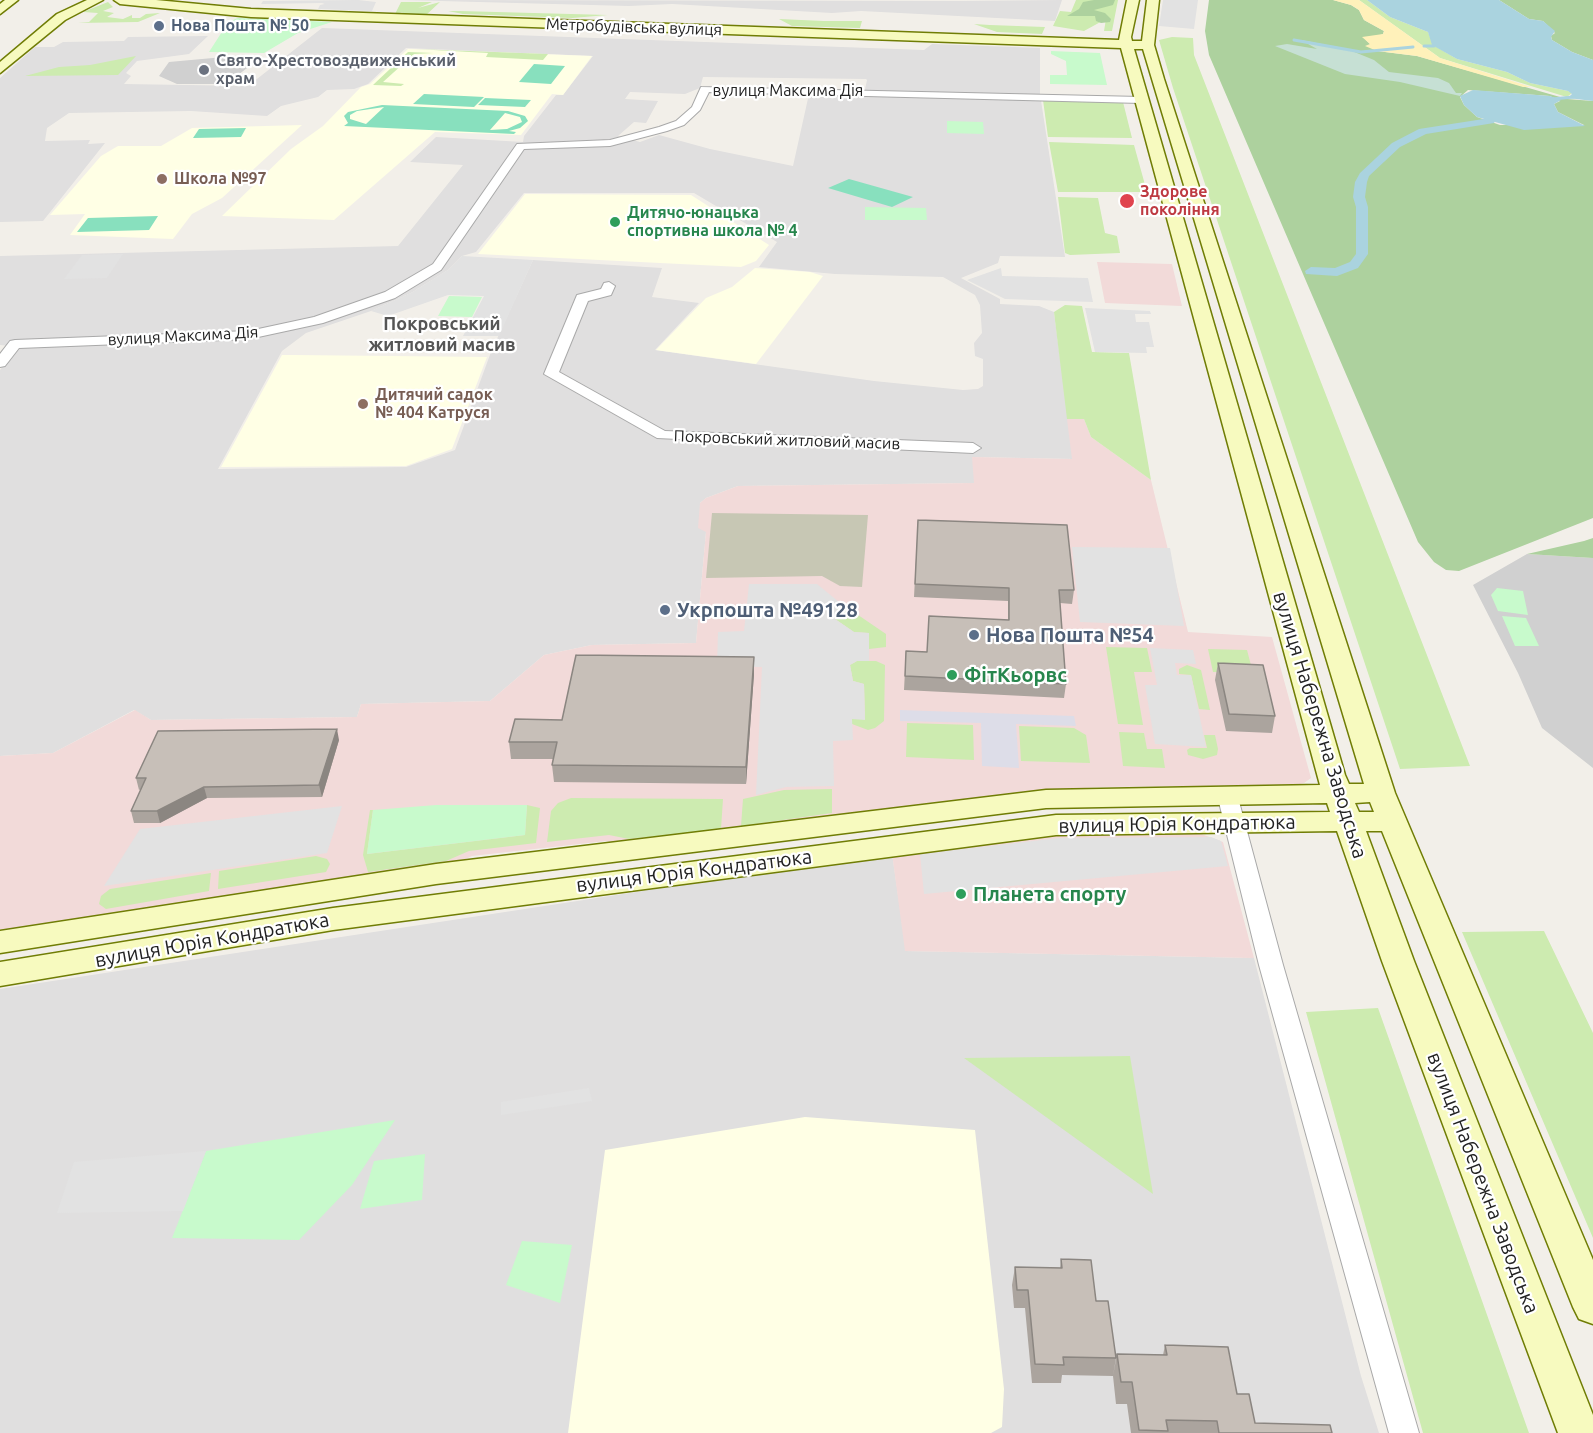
<!DOCTYPE html>
<meta charset="utf-8">
<style>
body{margin:0}
canvas{display:block;background:#f2efe9}
</style>
<canvas width="1593" height="1433"></canvas>
<script>
const ctx = document.querySelector('canvas').getContext('2d');
ctx.lineJoin = 'round';
function paint(path, color) { ctx.fillStyle = color; ctx.fill(path, 'evenodd'); }
const shape = rows => new Path2D(rows.map(r => 'M' + r).join(''));
function strokePath(path, color, width, dash) { ctx.strokeStyle = color; ctx.lineWidth = width; ctx.lineCap = dash ? 'butt' : 'round'; ctx.setLineDash(dash || []); ctx.stroke(path); }
function label(font, color, halo, rows, align = 'center') {
  ctx.font = font + ' Ubuntu,sans-serif'; ctx.lineWidth = 4.5; ctx.setLineDash([]); ctx.textBaseline = 'middle'; ctx.strokeStyle = halo; ctx.fillStyle = color; for (const [text, x, y, turn = 0] of rows) {
    ctx.save(); ctx.translate(x, y); ctx.rotate((+turn || 0) * Math.PI / 180); ctx.textAlign = isNaN(turn) ? turn : align; if (halo) ctx.strokeText(text, 0, 0); ctx.fillText(text, 0, 0); ctx.restore();
  }
}
paint(shape([
 [403,0,961,1,1062,0,1055,21,861,11,832,13,672,4,629,6],
 [322,28,924,50,932,44,1040,48,1040,94,1065,257,1000,256,998,263,961,278,1000,299,1000,304,1039,306,1054,312,1073,459,973,457,975,483,738,486,706,498,700,503,706,532,696,643,592,645,544,655,490,701,361,704,357,717,151,720,134,710,53,753,0,756,0,370,19,347,0,345,0,256,398,246,463,165,410,162,436,137,523,142,524,136,556,95,563,95,593,56,406,48,368,84,354,89,327,90,318,97,281,106,267,116,191,111,69,113,47,128,45,141,90,140,88,144,105,143,43,221,0,222,0,78,35,47,54,47,63,42,124,41,128,37,208,36,189,54,137,61,126,73,131,76,124,84,248,86],
 [703,77,866,79,867,80,864,94,809,94,793,166,710,149,659,135,640,142,618,136,634,122,646,123,658,101,625,99,630,92,685,94,700,88],
 [524,193,694,193,777,242,759,267,835,274,943,277,975,295,980,305,982,333,974,343,975,356,983,359,983,386,978,389,963,390,874,381,655,350,699,303,652,297,662,268,533,260,491,352,455,450,406,467,218,469,282,351,306,333,371,311,411,293,448,270,462,256,476,252],
 [892,853,906,951,1254,958,1361,1376,1379,1433,0,1433,0,989]
]), '#e0dfdf');
paint(shape([
 [1097,262,1172,264,1182,306,1105,303],
 [1067,419,1084,419,1091,437,1151,480,1188,632,1272,637,1311,778,1304,783,1296,785,1098,787,1043,791,620,845,606,841,472,856,449,866,0,934,0,756,53,753,135,710,151,720,357,717,361,704,490,701,544,655,592,645,696,643,706,532,698,528,700,503,706,498,738,486,974,483,972,457,1072,459],
 [1196,832,1223,842,1254,958,905,951,892,853,1059,833]
]), '#f2dad9');
paint(shape([
 [408,49,592,56,563,95,552,94,521,135,435,132,334,220,222,216,291,149,323,126,361,87,370,84],
 [302,125,222,198,192,214,173,239,70,235,85,214,50,215,101,156,118,146,161,146,192,128],
 [525,194,691,195,769,245,756,261,741,267,478,254],
 [755,268,810,272,823,276,756,364,656,350,706,298,732,287],
 [282,355,294,355,487,357,452,449,406,466,221,467],
 [805,1117,975,1130,1004,1389,1002,1427,991,1433,568,1433,605,1150]
]), '#ffffe5');
paint(shape([
 [224,57,259,59,226,84,177,84,159,76,169,62],
 [1527,554,1593,558,1593,768,1542,728,1518,673,1473,585]
]), '#d0d0d0');
paint(shape([
 [712,513,868,515,862,587,840,586,822,576,706,578]
]), '#c7c7b4');
paint(shape([
 [1076,0,1118,0,1112,31,1104,31,1106,19,1084,31,1053,26,1060,11,1071,12],
 [1359,0,1367,0,1390,17,1428,32,1433,45,1457,59,1507,72,1530,83,1568,91,1572,93,1567,97,1570,98,1440,58],
 [108,2,113,7,103,11,114,13,107,17,123,19,132,15,132,18,140,18,146,14,160,13,138,22,78,23,89,22,98,13,83,12],
 [401,2,432,2,418,8,440,2,425,16,395,15,404,12,395,14],
 [448,11,459,11,608,15,572,18,463,14],
 [779,19,824,21,862,21,860,28,792,26],
 [974,24,990,25,1045,27,1042,34,997,32],
 [1172,37,1193,38,1194,55,1470,766,1400,769,1173,88,1159,40],
 [415,49,548,54,543,60,486,57,488,53],
 [408,52,434,53,414,54,383,82,404,84,401,86,373,85],
 [136,56,118,75,25,76,59,67,90,65],
 [1043,100,1123,102,1132,138,1048,137],
 [1049,142,1134,145,1147,192,1058,192],
 [1058,197,1098,198,1105,233,1117,236,1120,253,1070,255,1065,253],
 [1065,305,1082,306,1092,352,1129,353,1151,480,1091,437,1084,419,1067,419,1054,312],
 [839,602,886,634,886,647,869,649,869,633,854,632,835,619],
 [1106,647,1147,648,1152,672,1134,672,1143,725,1118,724],
 [1208,649,1247,650,1253,673,1213,672],
 [857,661,876,661,885,665,884,721,875,728,868,730,852,724,852,719,865,719,864,684,853,681,850,665],
 [1187,665,1201,670,1210,710,1199,709,1191,675,1179,674,1179,669],
 [907,723,973,725,974,760,906,757],
 [1019,726,1074,728,1086,735,1090,763,1021,761],
 [1119,732,1144,733,1147,749,1162,749,1165,768,1123,766],
 [1204,735,1215,735,1218,749,1217,755,1203,759,1188,755,1187,750,1190,748,1207,748],
 [832,789,832,813,741,826,743,799,784,790],
 [571,798,723,799,721,829,629,839,609,835,547,842,551,811,558,803],
 [527,805,540,808,536,843,469,851,446,861,368,872,363,855,370,810,373,810,367,854,525,835],
 [316,856,327,859,330,864,326,872,218,889,219,871],
 [211,873,209,891,106,909,99,904,101,896,110,889],
 [1544,931,1593,1033,1593,1238,1462,932],
 [1378,1008,1529,1433,1423,1433,1306,1012],
 [1130,1056,1153,1194,964,1058]
]), '#cdebb0');
paint(shape([
 [1094,0,1115,0,1113,5,1094,10,1105,13,1111,19,1110,22,1101,23,1096,21,1095,16,1067,16,1079,9,1083,2],
 [1209,0,1333,0,1351,5,1359,10,1364,20,1384,31,1383,34,1366,40,1377,51,1417,56,1567,99,1593,101,1593,518,1459,571,1446,570,1434,562,1418,542,1209,55,1205,31],
 [1468,90,1550,96,1560,101,1554,104,1558,112,1584,125,1500,125,1477,117,1464,105,1460,97],
 [1499,0,1593,0,1593,60,1572,52,1552,40,1551,36,1555,33,1543,21,1529,19],
 [1593,538,1593,558,1527,554,1584,541]
]), '#add19e');
paint(shape([
 [1301,40,1347,49,1374,60,1389,72,1438,78,1449,83,1456,93,1462,93,1460,96,1400,82,1345,74,1275,46,1287,44,1317,49]
]), '#c6e0d4');
paint(shape([
 [1333,0,1359,0,1440,58,1531,87,1523,87,1417,56,1377,51,1365,46,1370,44,1362,37,1383,34,1384,31,1364,20,1359,10,1351,5]
]), '#fff1ba');
paint(shape([
 [235,19,238,18,332,22,298,33,264,53,209,52,227,24],
 [1051,51,1100,53,1107,85,1050,84,1050,75,1067,75,1066,61,1051,54],
 [947,121,983,122,984,134,947,133],
 [865,207,926,208,927,220,865,220],
 [449,296,482,297,472,317,438,316],
 [1497,588,1523,591,1528,615,1498,611,1491,595],
 [1502,616,1526,618,1539,646,1515,646],
 [436,805,527,805,525,835,367,854,373,810],
 [395,1120,352,1185,299,1240,172,1238,206,1151],
 [425,1154,422,1200,360,1209,374,1161],
 [522,1241,572,1245,560,1303,506,1285]
]), '#c8facc');
paint(shape([
 [534,64,565,66,551,84,519,82],
 [424,94,484,97,474,107,413,104],
 [485,98,531,100,525,107,478,105],
 [382,105,508,111,525,116,528,121,520,128,509,131,516,132,514,134,344,126,348,123,344,116,348,112],
 [384,107,366,124,350,119,350,115,357,111],
 [505,113,520,117,522,122,507,129,490,130],
 [246,128,241,137,193,138,199,129],
 [849,179,913,197,892,207,828,188],
 [158,216,149,230,77,232,88,218]
]), '#88e0be');
paint(shape([
 [358,0,376,2,372,11,318,9,320,5,325,4,322,3,261,4,263,1],
 [1163,0,1198,0,1194,29,1159,26],
 [123,254,107,278,64,279,82,255],
 [462,256,533,260,499,336,463,336,484,296,448,295,388,316,371,311,411,293,448,270],
 [1001,268,1002,276,1088,278,1093,302,1005,299,967,280],
 [1085,308,1150,311,1151,314,1135,314,1136,322,1149,322,1154,347,1146,347,1147,353,1095,352],
 [1072,547,1170,548,1184,626,1080,622],
 [749,584,817,584,839,602,835,619,854,632,869,633,869,661,857,661,850,665,853,681,864,684,865,720,852,719,853,740,833,741,834,786,786,787,756,795,762,667,717,666,718,632,744,631],
 [1150,648,1193,650,1196,664,1175,663,1177,675,1191,675,1206,747,1155,744,1145,685,1157,685],
 [342,806,327,853,104,886,140,829],
 [1211,837,1221,841,1228,866,924,894,920,854,1059,838],
 [589,1088,592,1101,501,1115,501,1102],
 [206,1151,183,1211,57,1213,74,1162]
]), '#e2e2e2');
paint(shape([
 [900,710,1074,716,1076,726,1016,724,1019,768,982,766,981,723,900,721]
]), '#dddde8');
paint(shape([
 [1367,0,1499,0,1529,19,1543,21,1555,31,1551,37,1552,40,1572,52,1593,60,1593,101,1568,98,1572,94,1568,91,1530,83,1507,72,1457,59,1432,45,1428,32,1390,17],
 [1473,90,1550,96,1561,100,1554,104,1558,112,1585,126,1524,130,1477,117,1464,105,1460,96]
]), '#aad3df');
strokePath(shape([
 [1294,40,1361,52,1413,47],
 [1424,46,1434,46],
 [1552,99,1574,97]
]), '#aad3df', 3);
paint(shape([
 [1490,118,1495,121,1494,123,1426,134,1400,147,1369,176,1367,182,1365,197,1368,207,1368,254,1358,268,1337,276,1306,274,1305,271,1311,267,1335,268,1350,262,1356,254,1356,207,1353,197,1355,182,1360,173,1392,143,1419,129,1490,118]
]), '#aad3df');
const street = shape([
 [701,87,1141,97,1146,100,1141,103,709,92,700,110,684,125,667,131,610,146,524,149,441,270,395,298,323,323,249,339,19,348,5,366,0,367,0,354,10,341,15,340,249,331,314,317,385,292,433,264,517,144,610,140,659,127,676,121,692,107,701,87],
 [609,282,615,286,611,295,588,301,559,372,665,431,973,443,981,448,973,453,657,438,544,374,577,295,601,289,604,283,609,282],
 [1227,787,1234,789,1237,794,1283,965,1419,1433,1389,1433,1259,965,1217,794,1220,789,1227,787]
]);
const secondary = shape([
 [5,0,18,0,0,14,0,4,5,0],
 [87,0,103,0,65,20,0,73,0,62,57,14,87,0],
 [114,0,156,0,251,9,1119,40,1127,0,1139,0,1131,37,1132,41,1142,41,1147,0,1159,0,1154,45,1164,79,1395,793,1593,1260,1593,1324,1579,1319,1573,1307,1382,831,1366,831,1414,961,1593,1415,1593,1433,1558,1433,1382,961,1337,831,1056,835,333,930,0,986,0,962,333,908,1056,815,1330,812,1327,803,1046,808,436,884,0,953,0,931,436,864,1046,790,1320,785,1121,48,251,17,120,4,114,0],
 [1134,49,1143,49,1364,784,1349,784,1345,775,1134,49],
 [1370,802,1374,812,1359,812,1355,803,1370,802]
]);
strokePath(street, '#a9a9a9', 2);
strokePath(secondary, '#707d05', 3);
paint(street, '#fff');
paint(secondary, '#f7fabf');
paint(shape([
 [918,520,1074,590,1072,604,1060,603,1066,684,1064,698,904,690,906,651,927,652,1008,620,1008,601,914,597],
 [1218,663,1275,716,1272,733,1226,731,1215,680],
 [754,674,746,784,554,782,552,765,553,759,511,759,509,742,562,720],
 [339,740,322,797,207,798,160,823,134,823,131,811,141,789,139,790,136,778],
 [1061,1259,1096,1301,1116,1358,1113,1376,1062,1375,1061,1383,1032,1383,1025,1308,1014,1308,1012,1285,1015,1267,1060,1268],
 [1165,1345,1237,1394,1255,1423,1332,1433,1131,1433,1127,1404,1116,1404,1113,1376,1117,1354,1163,1355]
]), '#aba49e');
paint(shape([
 [754,657,754,674,746,784,746,767],
 [337,729,339,740,322,797,319,785],
 [204,787,207,798,160,823,157,811]
]), '#8b8681');
const building = shape([
 [918,520,1067,525,1074,590,1059,590,1066,684,905,676,906,651,927,652,929,616,1009,620,1009,588,915,584,918,520],
 [576,655,754,657,746,767,552,765,557,742,509,742,515,719,562,720,576,655],
 [1218,663,1263,665,1275,716,1229,714,1218,663],
 [337,729,319,785,204,787,157,811,131,811,146,778,136,778,158,731,337,729],
 [1061,1259,1091,1260,1096,1301,1108,1301,1116,1358,1063,1357,1064,1365,1035,1364,1028,1290,1017,1290,1015,1267,1062,1268,1061,1259],
 [1165,1345,1228,1347,1237,1394,1249,1394,1255,1423,1330,1425,1332,1433,1219,1433,1217,1421,1166,1420,1168,1431,1139,1430,1132,1382,1121,1382,1117,1354,1167,1355,1165,1345]
]);
paint(building, '#c7bfb8');
strokePath(building, '#8b8681', 1.5);
for (const [x, y, r, color] of [
 [159,26,6,"#5c6f8a"],
 [204,70,6,"#6b7280"],
 [162,179,6,"#8d6e63"],
 [1127,201,8,"#e0444e"],
 [615,222,6,"#2e9e5b"],
 [363,404,6,"#8d6e63"],
 [665,610,6,"#5c6f8a"],
 [974,635,6,"#5c6f8a"],
 [952,675,6,"#2e9e5b"],
 [961,894,6,"#2e9e5b"]
]) { const dot = new Path2D(); dot.arc(x, y, r, 0, 2 * Math.PI); ctx.fillStyle = color; ctx.fill(dot); strokePath(dot, '#fff', 2); }
label('bold 16px', '#4e5e75', '#fff', [
 ["Нова Пошта № 50",171,26]
], 'left');
label('16px', '#222', '#fff', [
 ["Метробудівська вулиця",634,27,2],
 ["вулиця Максима Дія",788,91],
 ["вулиця Максима Дія",183,336,-3],
 ["Покровський житловий масив",787,440,2]
]);
label('bold 16px', '#5b616d', '#fff', [
 ["Свято-Хрестовоздвиженський",216,61],
 ["храм",216,79]
], 'left');
label('bold 16px', '#785e54', '#fff', [
 ["Школа №97",174,179],
 ["Дитячий садок",375,395],
 ["№ 404 Катруся",375,413]
], 'left');
label('bold 16px', '#be3a42', '#fff', [
 ["Здорове",1140,192],
 ["покоління",1140,210]
], 'left');
label('bold 16px', '#27864d', '#fff', [
 ["Дитячо-юнацька",627,213],
 ["спортивна школа № 4",627,231]
], 'left');
label('bold 18px', '#555', '#fff', [
 ["Покровський",442,324],
 ["житловий масив",442,345]
]);
label('bold 20px', '#4e5e75', '#fff', [
 ["Укрпошта №49128",677,610],
 ["Нова Пошта №54",986,635]
], 'left');
label('bold 20px', '#27864d', '#fff', [
 ["ФiтКьорвс",964,675],
 ["Планета спорту",973,894]
], 'left');
label('20px', '#222', '#fff', [
 ["вулиця Набережна Заводська",1320,725,73],
 ["вулиця Юрія Кондратюка",1177,824,-1],
 ["вулиця Юрія Кондратюка",694,871,-7],
 ["вулиця Юрія Кондратюка",212,940,-10],
 ["вулиця Набережна Заводська",1483,1183,69]
]);
</script>
